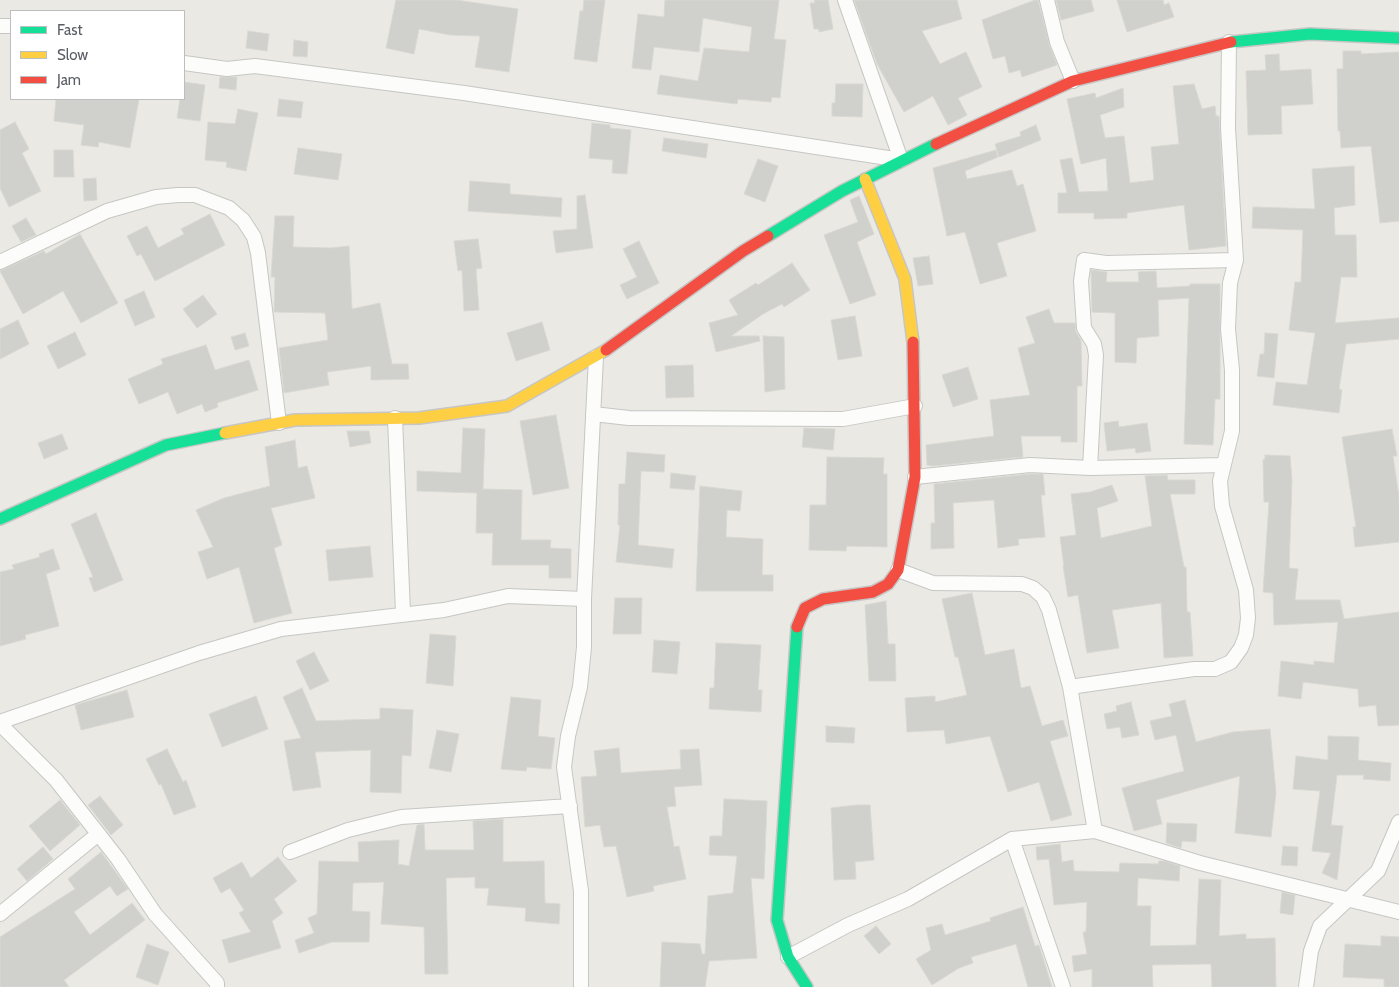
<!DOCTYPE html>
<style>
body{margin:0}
#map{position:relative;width:1399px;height:987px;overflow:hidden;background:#eae9e3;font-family:Cabin,sans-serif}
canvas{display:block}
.legend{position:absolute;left:10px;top:10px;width:175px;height:90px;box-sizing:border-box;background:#fff;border:1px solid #bdbec0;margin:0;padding:6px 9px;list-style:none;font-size:15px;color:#595c62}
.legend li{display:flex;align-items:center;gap:10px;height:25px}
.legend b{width:25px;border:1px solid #bdbec0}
</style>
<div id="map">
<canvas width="1399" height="987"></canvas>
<ul class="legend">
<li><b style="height:6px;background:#16e098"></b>Fast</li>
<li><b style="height:6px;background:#ffcf43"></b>Slow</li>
<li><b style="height:6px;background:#f24e42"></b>Jam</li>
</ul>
</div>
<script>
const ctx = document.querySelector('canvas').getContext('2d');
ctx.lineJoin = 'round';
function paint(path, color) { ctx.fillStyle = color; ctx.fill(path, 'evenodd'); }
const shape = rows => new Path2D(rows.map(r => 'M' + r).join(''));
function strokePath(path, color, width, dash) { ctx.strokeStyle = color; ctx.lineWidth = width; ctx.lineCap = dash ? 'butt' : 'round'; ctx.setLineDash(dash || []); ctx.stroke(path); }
const building = shape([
 [396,0,456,0,518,9,509,72,475,67,480,36,450,35,419,29,414,54,386,48,396,0],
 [584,0,605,0,597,62,574,59,580,11,583,11,584,0],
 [665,0,779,0,774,39,786,40,780,98,772,97,771,102,738,99,737,104,657,94,660,75,698,81,704,48,749,52,752,27,703,18,699,52,654,47,651,70,632,68,638,14,664,17,665,0],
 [814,0,828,0,833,29,819,32,819,29,814,29,810,3,815,3,814,0],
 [854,0,957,0,962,19,922,31,940,64,966,52,982,87,958,98,967,115,948,125,933,96,904,112,877,64,854,0],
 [1035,0,1038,0,1049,44,1057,65,1022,77,1020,70,1009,73,1005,56,993,59,982,20,1035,0],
 [1056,0,1091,0,1094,11,1061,20,1056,0],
 [1117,0,1163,0,1164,5,1169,3,1174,17,1127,32,1117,0],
 [248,31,269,34,267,51,246,48,248,31],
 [294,40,308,42,307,57,293,56,294,40],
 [1343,51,1361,51,1361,54,1399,52,1399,221,1380,223,1371,146,1341,148,1340,131,1338,131,1337,69,1343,69,1343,51],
 [1279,54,1280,71,1311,69,1313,104,1281,106,1282,134,1248,135,1246,71,1266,70,1265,55,1279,54],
 [220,77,237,77,236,90,219,88,220,77],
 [184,82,205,85,200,121,177,118,180,99,184,99,184,82],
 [836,84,863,84,862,117,832,116,832,103,835,103,836,84],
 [1194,84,1202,109,1215,106,1216,116,1219,116,1226,246,1189,250,1184,205,1127,213,1127,218,1094,219,1094,213,1058,213,1058,193,1067,193,1060,160,1072,158,1079,192,1108,191,1106,158,1081,164,1067,99,1095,93,1096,98,1123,88,1124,107,1100,115,1105,138,1124,136,1130,183,1154,180,1151,147,1179,144,1173,86,1194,84],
 [56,99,139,99,130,148,99,142,98,147,81,145,84,125,54,121,56,99],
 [279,99,303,102,301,118,277,116,279,99],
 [238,109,258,113,246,171,226,167,227,162,205,160,208,122,235,124,238,109],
 [15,122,29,149,22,153,41,191,9,207,0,188,0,130,15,122],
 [592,123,610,125,610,128,631,130,627,174,612,173,613,160,589,158,592,123],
 [1036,125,1041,140,999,157,995,144,1021,136,1020,132,1036,125],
 [664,138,708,144,706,158,662,151,664,138],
 [298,148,342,154,338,180,294,174,298,148],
 [54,150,73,150,74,177,54,177,54,150],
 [996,150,998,157,965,171,967,179,1012,170,1017,186,1023,184,1036,231,997,243,1007,276,980,284,965,232,947,236,933,168,996,150],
 [758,159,778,166,765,202,744,194,758,159],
 [1354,166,1355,205,1334,208,1335,235,1356,235,1357,277,1341,277,1335,323,1399,318,1399,339,1346,344,1339,389,1342,390,1339,413,1273,405,1276,382,1307,385,1315,333,1289,330,1295,282,1301,282,1303,230,1252,228,1253,207,1315,209,1312,169,1354,166],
 [96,178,97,200,84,201,83,179,96,178],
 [470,181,510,184,510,194,562,198,561,217,468,211,470,181],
 [585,195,593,248,556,253,553,231,577,229,577,196,585,195],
 [859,196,874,234,857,242,876,295,850,304,824,235,858,222,850,200,859,196],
 [210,214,225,245,155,281,141,254,137,256,127,236,147,226,158,248,184,234,181,229,210,214],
 [275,216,294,216,293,247,331,248,349,246,352,309,380,303,392,364,408,364,409,379,371,380,371,366,327,372,329,385,284,393,279,348,328,340,325,313,274,312,275,277,271,277,275,216],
 [26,218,36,235,21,242,12,226,26,218],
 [80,234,118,303,81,323,63,291,23,314,0,271,44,251,46,254,80,234],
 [478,239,482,268,476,269,479,310,464,311,462,270,458,271,454,241,478,239],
 [639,241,659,283,627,299,620,285,637,277,623,249,639,241],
 [929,256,933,284,918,286,913,258,929,256],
 [792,263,810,290,784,307,782,304,763,314,731,336,759,336,760,341,716,352,709,323,738,315,729,300,756,283,758,285,792,263],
 [1091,270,1107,272,1106,282,1139,282,1138,272,1156,271,1157,288,1190,286,1190,284,1220,284,1220,399,1215,399,1213,445,1184,444,1189,298,1158,300,1159,336,1137,338,1136,363,1115,362,1115,313,1092,312,1091,270],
 [144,291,155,317,135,326,124,300,144,291],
 [203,295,217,314,197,328,183,309,203,295],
 [1049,309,1054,323,1075,323,1076,332,1081,340,1082,386,1077,386,1077,442,1061,442,1061,436,1021,436,1023,457,933,466,927,465,926,445,994,436,990,400,1030,395,1018,348,1035,343,1026,317,1049,309],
 [855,316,862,356,838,360,831,320,855,316],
 [18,320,29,344,0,359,0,329,18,320],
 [542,322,550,350,516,361,507,333,542,322],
 [75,332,86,355,58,369,47,346,75,332],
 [245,333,249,346,235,350,231,337,245,333],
 [1265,333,1278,334,1274,378,1257,376,1260,354,1264,354,1265,333],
 [763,336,784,337,785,389,765,392,763,336],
 [206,345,215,370,249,360,258,390,217,403,218,407,205,412,202,404,177,414,168,392,139,404,128,379,163,364,161,359,206,345],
 [693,365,694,397,666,398,665,366,693,365],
 [968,367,978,399,953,407,942,375,968,367],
 [556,415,569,488,533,495,520,421,556,415],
 [1118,421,1119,427,1147,423,1151,451,1136,453,1135,448,1107,451,1104,423,1118,421],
 [463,428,485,429,483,489,522,490,521,540,551,540,550,548,571,549,571,578,549,578,549,565,492,565,493,533,476,533,477,493,417,491,417,471,461,473,463,428],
 [804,428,835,429,833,450,802,447,804,428],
 [1392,429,1397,456,1393,456,1399,497,1399,542,1355,547,1353,527,1356,527,1342,437,1392,429],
 [347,431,369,431,371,443,350,447,347,431],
 [62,434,68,449,44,459,38,443,62,434],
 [295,440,298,468,307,466,315,498,271,508,282,545,274,548,292,613,254,623,239,567,207,579,198,552,213,547,196,510,224,498,270,486,265,447,295,440],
 [627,452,665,455,664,472,641,471,638,545,674,549,672,568,616,562,620,525,618,525,619,484,625,484,627,452],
 [1265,455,1290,456,1292,480,1289,568,1298,569,1295,600,1340,600,1344,619,1399,612,1399,725,1378,726,1376,705,1359,707,1358,689,1303,682,1301,699,1278,696,1281,661,1314,665,1314,661,1334,663,1338,622,1274,625,1273,593,1263,592,1269,502,1264,502,1263,460,1265,459,1265,455],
 [827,457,884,458,883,474,887,474,887,547,847,546,846,551,809,550,810,505,826,505,827,457],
 [671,473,696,476,694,490,670,488,671,473],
 [1030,474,1043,474,1045,495,1041,495,1045,537,1018,539,1019,545,998,548,994,500,953,503,954,548,931,549,931,523,935,523,934,484,1030,474],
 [1167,475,1168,480,1195,480,1195,494,1170,494,1184,567,1186,567,1187,612,1190,612,1193,656,1164,658,1161,603,1112,610,1119,648,1087,653,1078,595,1068,597,1063,566,1064,566,1060,537,1076,535,1071,494,1090,492,1112,485,1118,501,1097,508,1101,538,1152,526,1145,476,1167,475],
 [700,486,742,491,740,511,727,510,726,537,763,539,762,575,773,575,773,591,696,591,700,486],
 [96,513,123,580,94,592,89,578,93,577,71,524,96,513],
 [370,546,373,577,329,581,326,550,370,546],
 [53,549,60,569,46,574,59,626,25,635,26,639,0,646,0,572,14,569,12,565,40,557,39,554,53,549],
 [972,593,985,655,1014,649,1021,688,1030,686,1042,726,1063,720,1068,736,1050,741,1072,815,1051,821,1039,782,1008,792,990,736,946,744,944,730,907,732,905,698,935,696,935,702,967,695,958,657,955,657,942,599,972,593],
 [615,598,642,598,641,634,613,634,615,598],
 [886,601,888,644,895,644,896,681,869,681,865,605,886,601],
 [430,634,456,636,453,686,426,683,430,634],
 [654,640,680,642,677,674,652,672,654,640],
 [716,643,761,645,758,690,762,690,761,712,709,709,710,688,714,688,716,643],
 [314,652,329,681,310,690,296,661,314,652],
 [302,688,316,721,380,719,380,708,413,710,411,756,402,755,401,793,370,792,371,750,315,752,321,787,293,791,284,741,301,738,283,697,302,688],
 [127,690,134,717,81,730,75,705,127,690],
 [256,696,268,729,222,747,209,714,256,696],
 [511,697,541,700,538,736,555,738,551,769,527,767,526,771,501,769,511,697],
 [1185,700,1196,742,1233,732,1270,729,1276,793,1271,837,1235,833,1240,776,1156,800,1162,824,1134,831,1122,788,1184,771,1176,735,1155,740,1150,721,1172,716,1169,704,1185,700],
 [1131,702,1139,735,1122,738,1120,727,1107,729,1104,714,1117,711,1116,706,1131,702],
 [826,726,855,728,854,743,826,742,826,726],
 [437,730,459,734,451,772,429,768,437,730],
 [1328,736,1359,737,1358,760,1391,763,1390,781,1363,779,1364,775,1337,775,1331,825,1343,826,1337,880,1322,873,1331,853,1312,851,1320,791,1293,789,1296,756,1328,760,1328,736],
 [619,748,621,773,681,769,680,750,699,749,702,785,674,787,676,806,667,807,674,847,679,846,686,879,653,886,654,891,627,897,616,846,604,847,600,825,585,827,581,777,597,776,594,751,619,748],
 [167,749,183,782,186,780,196,807,174,815,161,784,159,785,146,759,167,749],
 [100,796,123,825,111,835,88,805,100,796],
 [724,799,767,801,764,879,751,878,757,958,709,961,705,987,660,987,662,942,700,944,702,954,705,954,708,896,733,893,737,856,709,855,710,836,722,836,724,799],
 [60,800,80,825,50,851,29,826,60,800],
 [857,805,870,805,874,860,855,862,856,879,834,880,831,808,857,805],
 [503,819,503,862,544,861,545,903,560,904,559,924,525,921,526,908,487,905,489,888,475,888,475,877,446,878,448,974,425,974,424,927,381,924,384,882,353,883,352,911,370,912,369,942,332,942,299,953,295,940,314,933,308,918,317,914,319,861,359,862,358,842,399,840,398,864,409,866,417,825,424,824,425,850,474,850,473,821,503,819],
 [1167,823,1197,824,1196,842,1182,841,1181,848,1166,843,1167,823],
 [1060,844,1062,862,1073,860,1074,871,1119,872,1120,863,1158,864,1159,861,1165,861,1180,866,1179,881,1138,878,1137,906,1151,906,1150,946,1196,945,1199,879,1221,880,1219,936,1246,934,1246,939,1275,938,1276,987,1212,987,1211,964,1204,964,1152,965,1153,987,1092,987,1092,969,1074,972,1072,956,1087,954,1083,932,1086,932,1087,902,1054,905,1049,859,1037,860,1036,847,1060,844],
 [1283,846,1298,847,1297,866,1281,865,1283,846],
 [43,847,53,859,27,881,17,869,43,847],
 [101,852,128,889,117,896,110,886,74,912,90,935,132,903,145,920,64,980,69,987,0,987,0,937,75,889,68,879,101,852],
 [278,857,297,881,274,899,283,913,272,921,281,948,229,963,222,940,251,932,239,913,244,910,230,888,221,893,213,878,242,862,251,878,278,857],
 [1282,892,1295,895,1293,915,1280,913,1282,892],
 [1023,907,1035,946,1039,945,1052,987,1028,987,1016,944,971,957,973,963,959,968,932,985,916,959,931,950,926,928,942,924,945,935,991,921,990,918,1023,907],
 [876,926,891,944,879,954,864,936,876,926],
 [1381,936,1399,937,1399,987,1384,987,1384,979,1343,977,1345,944,1381,946,1381,936],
 [147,944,169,952,158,985,136,977,147,944]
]);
paint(building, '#d0d0cc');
strokePath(building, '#d9d8d2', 1);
const street = shape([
 [1047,0,1057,42,1073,81],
 [0,26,11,26],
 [184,63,227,69,255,66,464,93,901,160,845,0],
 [0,262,107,211,156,197,178,195,195,195,229,208,243,220,254,237,258,253,279,423],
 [593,414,629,418,843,419,915,406],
 [395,418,403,613],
 [1090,468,1096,355,1094,344,1084,328,1081,281,1084,260,1106,263,1236,260],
 [915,477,1030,465,1090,468,1224,465],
 [898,570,933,583,1022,584,1033,588,1043,597,1049,610,1070,687,1095,831],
 [1070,687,1194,669,1215,669,1231,662,1241,648,1246,635,1248,618,1246,590,1222,506,1220,481,1232,431,1232,370,1228,329,1230,283,1236,260,1228,128,1229,42],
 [0,722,199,653,281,629,444,610,508,596,584,599],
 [0,724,56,780,118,859,155,914,217,983,217,987],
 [1012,839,1063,987],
 [290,852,348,830,401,817,570,806],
 [0,914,97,835],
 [788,957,848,925,908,899,1012,839,1095,831,1200,863,1399,912],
 [581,987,581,891,564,767,568,736,580,687,584,647,584,599,596,357],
 [1306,987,1311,951,1320,926,1378,871,1399,822]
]);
const fast = shape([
 [1231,42,1310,34,1399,38],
 [768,236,842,191,936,144],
 [0,519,166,445,225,433],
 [797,627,777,920,788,957,807,987]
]);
const slow = shape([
 [865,179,905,279,913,342],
 [225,433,295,420,419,418,507,406,606,350]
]);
const jam = shape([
 [936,144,1073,81,1231,42],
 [606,350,743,251,768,236],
 [797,627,805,608,823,599,873,592,888,584,898,570,915,477,913,342]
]);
strokePath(street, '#c6c7c5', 16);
strokePath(fast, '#c6c6c6', 14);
strokePath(slow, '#c6c6c6', 14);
strokePath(jam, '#c6c6c6', 14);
strokePath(street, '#fcfcfb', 14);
strokePath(fast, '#16e098', 11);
strokePath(slow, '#ffcf43', 11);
strokePath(jam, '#f24e42', 11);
</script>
